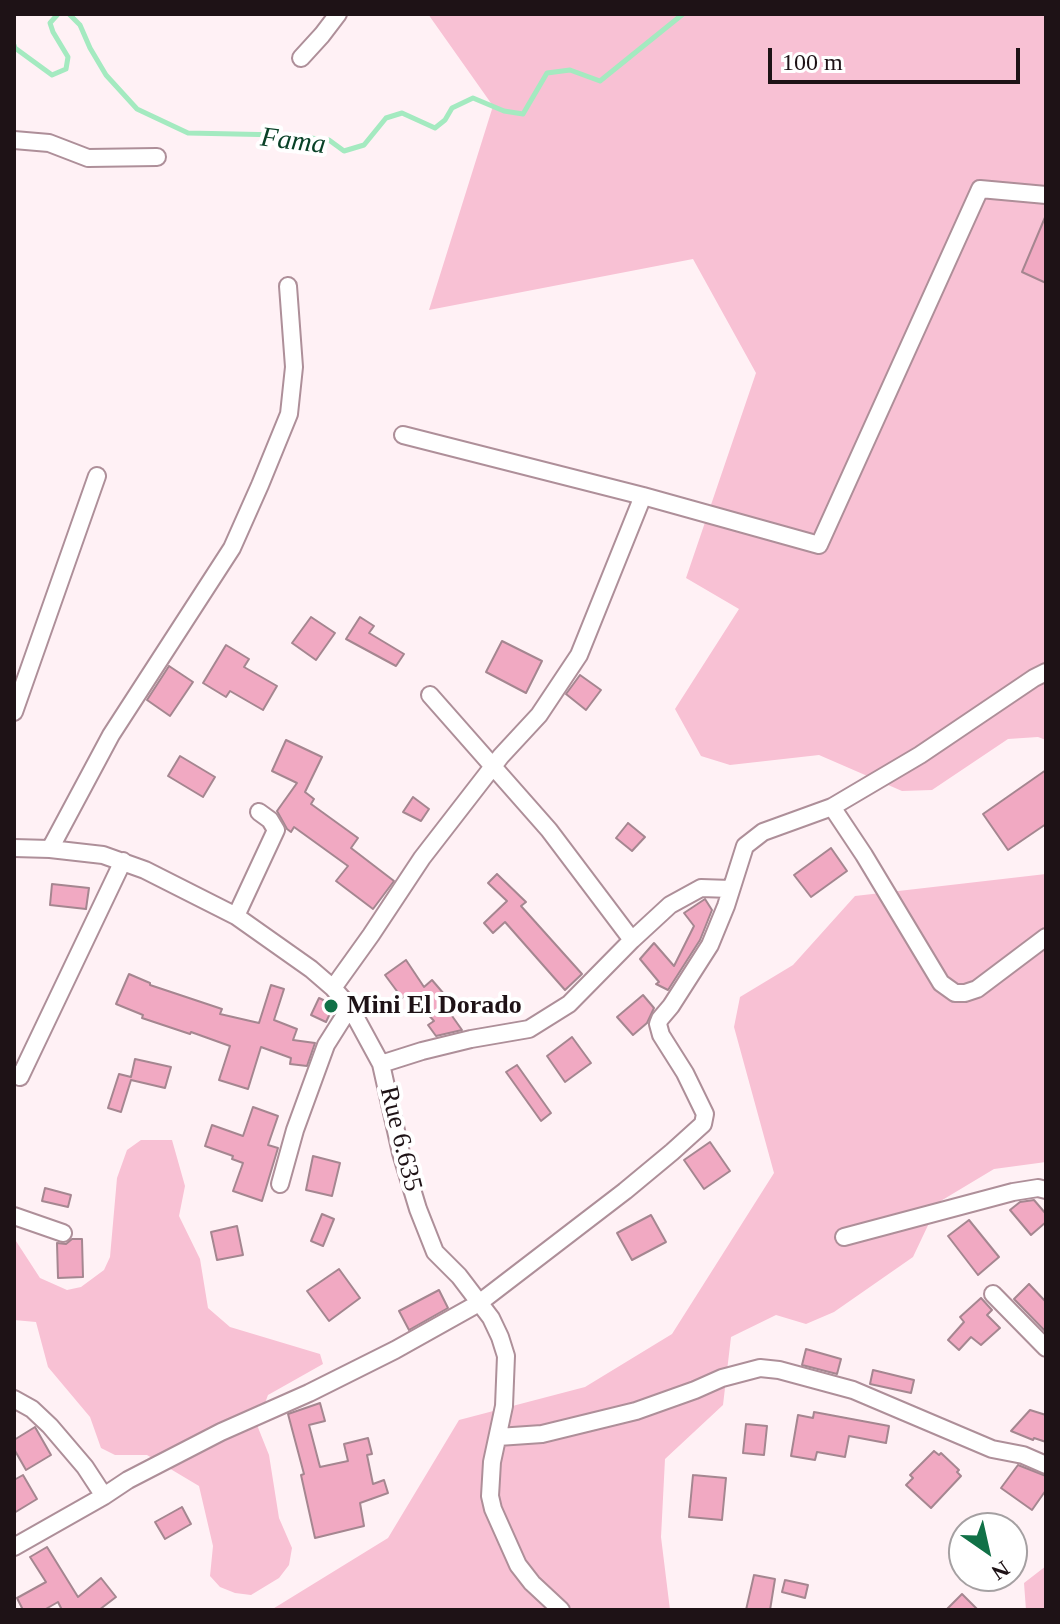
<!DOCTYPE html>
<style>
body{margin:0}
#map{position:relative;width:1060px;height:1624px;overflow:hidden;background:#fff1f5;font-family:"Times New Roman",serif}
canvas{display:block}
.frame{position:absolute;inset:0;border:16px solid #1e1216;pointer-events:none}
.north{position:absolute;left:948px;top:1512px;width:80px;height:80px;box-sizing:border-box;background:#fff;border:2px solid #a5a0a2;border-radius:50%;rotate:146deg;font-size:22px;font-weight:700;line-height:32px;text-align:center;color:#1e1216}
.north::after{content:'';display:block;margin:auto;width:28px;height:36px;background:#117147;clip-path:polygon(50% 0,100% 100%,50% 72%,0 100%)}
.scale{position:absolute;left:768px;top:48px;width:252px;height:36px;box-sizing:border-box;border:4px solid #1e1216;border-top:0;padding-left:10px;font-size:24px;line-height:28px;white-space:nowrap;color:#1e1216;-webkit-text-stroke:6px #fff;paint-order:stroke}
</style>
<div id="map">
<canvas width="1060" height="1624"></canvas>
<div class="frame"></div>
<div class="north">N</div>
<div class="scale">100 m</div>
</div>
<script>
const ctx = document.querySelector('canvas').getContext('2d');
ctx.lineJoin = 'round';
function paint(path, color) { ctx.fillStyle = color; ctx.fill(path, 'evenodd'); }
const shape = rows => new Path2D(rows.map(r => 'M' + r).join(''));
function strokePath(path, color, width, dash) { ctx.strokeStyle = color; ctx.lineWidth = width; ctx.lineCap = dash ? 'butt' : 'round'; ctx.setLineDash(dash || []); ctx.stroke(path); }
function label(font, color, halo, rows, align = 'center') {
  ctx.font = font + ' "Times New Roman",serif'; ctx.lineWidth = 8; ctx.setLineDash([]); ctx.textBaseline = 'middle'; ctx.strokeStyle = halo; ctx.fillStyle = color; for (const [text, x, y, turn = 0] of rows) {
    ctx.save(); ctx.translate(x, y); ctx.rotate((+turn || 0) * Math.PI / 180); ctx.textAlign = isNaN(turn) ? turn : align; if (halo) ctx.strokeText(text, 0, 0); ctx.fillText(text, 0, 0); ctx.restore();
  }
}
paint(shape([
 [428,14,1046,14,1046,740,1038,737,1008,739,932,790,902,791,819,755,730,765,701,756,675,709,739,609,686,578,756,373,693,259,429,310,493,106],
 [1046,874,1046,1162,994,1169,939,1202,913,1257,834,1312,806,1324,776,1315,731,1337,723,1405,665,1459,661,1537,670,1610,271,1610,388,1538,459,1420,585,1387,672,1334,774,1173,734,1027,740,997,793,965,855,896],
 [141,1140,172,1140,185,1186,179,1216,200,1259,208,1308,230,1327,320,1354,323,1364,268,1395,257,1425,269,1455,279,1518,292,1548,289,1565,279,1578,251,1595,235,1593,220,1587,210,1576,213,1546,199,1486,147,1455,115,1455,101,1448,90,1417,48,1367,36,1322,14,1320,14,1238,40,1278,67,1290,81,1287,104,1270,110,1257,117,1178,127,1150],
 [1046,1566,1046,1610,1026,1610,1024,1583]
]), '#f8c1d4');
strokePath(shape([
 [69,14,80,25,90,48,106,75,137,109,188,133,282,135,329,140,344,151,364,145,386,118,402,113,435,128,445,120,452,108,473,98,504,111,523,114,547,73,570,70,600,81,683,14],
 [14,45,15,48,52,75,66,69,68,57,53,32,50,23,58,14]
]), '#a4eac0', 5);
const building = shape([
 [1046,215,1046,283,1022,272,1046,215],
 [311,617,335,633,316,660,292,643,311,617],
 [360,617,374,626,369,633,404,654,396,666,346,639,360,617],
 [502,641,542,661,526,693,486,672,502,641],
 [226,645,249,659,244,667,277,686,263,710,230,691,226,697,203,683,226,645],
 [169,666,193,682,170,716,147,700,169,666],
 [580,675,601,690,586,710,566,694,580,675],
 [286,740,322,757,305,792,314,799,311,804,358,838,351,848,394,881,373,909,336,881,348,866,294,827,291,832,287,829,277,811,297,783,272,771,286,740],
 [180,756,215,777,203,797,168,776,180,756],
 [1046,770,1046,824,1008,850,983,814,1046,770],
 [413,797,429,809,421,821,403,812,413,797],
 [628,823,645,837,632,851,616,838,628,823],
 [831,848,847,871,811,897,794,875,831,848],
 [497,874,526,902,521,906,582,974,565,990,505,922,493,933,484,923,507,901,488,883,497,874],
 [52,884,89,888,86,909,50,905,52,884],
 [705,899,712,910,700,940,668,990,656,984,659,982,640,959,654,943,674,966,694,926,684,913,705,899],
 [406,960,424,987,432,980,450,1001,445,1006,462,1030,436,1036,428,1025,434,1021,409,993,402,998,385,975,406,960],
 [129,974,150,983,150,985,222,1009,220,1014,259,1023,271,985,284,989,274,1020,297,1029,293,1040,315,1043,307,1066,290,1064,291,1058,261,1047,248,1089,219,1080,230,1046,191,1032,190,1034,142,1018,143,1015,116,1004,129,974],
 [643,995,654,1008,647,1023,633,1035,617,1017,643,995],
 [319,998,334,1005,326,1022,311,1015,319,998],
 [572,1037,591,1063,565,1082,547,1056,572,1037],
 [135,1059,171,1067,165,1088,131,1080,121,1112,108,1108,119,1074,131,1077,135,1059],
 [517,1065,551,1113,541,1121,506,1072,517,1065],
 [253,1107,278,1116,268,1145,278,1148,262,1201,233,1191,243,1163,232,1159,233,1156,205,1146,212,1125,243,1136,253,1107],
 [710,1142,730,1171,704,1189,684,1160,710,1142],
 [313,1156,340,1163,332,1196,306,1190,313,1156],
 [45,1188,71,1195,68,1207,42,1201,45,1188],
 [1034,1200,1046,1214,1046,1222,1031,1235,1010,1210,1020,1202,1034,1200],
 [322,1214,334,1219,323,1246,311,1241,322,1214],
 [651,1215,666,1242,632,1260,617,1233,651,1215],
 [969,1220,999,1257,978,1275,948,1236,969,1220],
 [237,1226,243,1255,217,1260,211,1232,237,1226],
 [72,1239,82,1239,83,1277,58,1278,57,1243,66,1244,72,1239],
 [339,1269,360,1298,329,1321,307,1291,339,1269],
 [1029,1284,1046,1302,1046,1332,1014,1299,1029,1284],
 [439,1290,448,1308,409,1330,399,1311,439,1290],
 [981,1298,992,1310,987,1315,1000,1328,981,1345,971,1337,959,1350,948,1340,964,1322,960,1317,981,1298],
 [806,1349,841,1359,837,1374,802,1365,806,1349],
 [873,1370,914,1380,911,1393,870,1384,873,1370],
 [320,1403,325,1421,309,1425,320,1467,348,1461,344,1444,368,1438,372,1454,367,1455,373,1484,384,1480,388,1493,360,1503,364,1526,315,1538,301,1475,304,1474,288,1414,320,1403],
 [1030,1410,1046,1415,1046,1442,1034,1438,1033,1440,1011,1431,1030,1410],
 [814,1412,889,1426,886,1443,849,1436,845,1457,817,1452,815,1460,791,1456,798,1415,813,1418,814,1412],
 [746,1424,767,1426,764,1455,743,1453,746,1424],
 [35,1427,51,1455,26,1470,14,1449,14,1440,35,1427],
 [934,1451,939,1455,941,1453,959,1470,957,1472,961,1476,931,1508,906,1485,913,1478,910,1475,934,1451],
 [1018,1465,1046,1476,1046,1490,1032,1510,1001,1488,1018,1465],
 [23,1475,37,1499,14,1513,14,1480,23,1475],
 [693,1475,726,1478,722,1520,689,1517,693,1475],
 [182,1507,191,1524,165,1539,155,1522,182,1507],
 [47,1547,78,1597,101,1578,116,1597,99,1610,62,1610,58,1602,44,1610,23,1610,17,1598,46,1582,30,1557,47,1547],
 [754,1575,775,1579,770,1610,746,1610,754,1575],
 [785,1580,808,1585,805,1598,782,1592,785,1580],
 [962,1594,978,1610,946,1610,962,1594]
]);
paint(building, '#f1a9c2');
strokePath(building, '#a58690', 2);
const minor = shape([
 [301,58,322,35,338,14],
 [14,140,49,143,88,158,157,157],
 [403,435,643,496,819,545,980,189,1046,195],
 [430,695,549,830,632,940],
 [14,712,97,476],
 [832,807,864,855,941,983,955,993,965,993,977,989,1046,937],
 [14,848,50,849,103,855,145,870,236,916,311,969,333,988,350,1007,381,1064,401,1153,418,1209,435,1252,459,1276,491,1318,500,1337,506,1356,504,1406,492,1462,490,1496,493,1509,518,1565,532,1583,561,1610],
 [50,849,111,735,232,548,260,485,289,414,294,367,288,286],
 [236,916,276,830,270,820,259,812],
 [333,988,371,935,422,858,501,756,539,715,579,655,643,496],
 [381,1064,422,1051,471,1039,529,1029,569,1004,632,940,670,905,701,888,731,889],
 [14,1074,20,1077,123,861],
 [280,1184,295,1130,326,1045,350,1007],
 [14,1216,63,1233],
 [844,1237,1013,1192,1038,1188,1046,1190],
 [993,1294,1046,1348],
 [14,1399,32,1409,50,1426,85,1467,104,1496],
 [498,1437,542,1434,636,1411,695,1390,722,1378,760,1368,779,1370,853,1390,992,1449,1023,1455,1046,1465],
 [14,1547,104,1496,128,1480,221,1432,309,1393,395,1350,479,1303,625,1191,672,1152,703,1124,705,1114,685,1073,661,1035,658,1024,660,1019,671,1006,710,945,726,906,745,846,763,832,832,807,920,755,1034,678,1046,672]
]);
strokePath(minor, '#ae8f99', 20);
strokePath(minor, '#fff', 16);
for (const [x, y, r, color] of [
 [331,1006,8,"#117147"]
]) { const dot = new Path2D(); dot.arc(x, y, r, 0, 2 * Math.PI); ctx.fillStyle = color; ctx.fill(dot); strokePath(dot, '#fff', 3); }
label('bold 26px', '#1e1216', '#fff', [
 ["Mini El Dorado",347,1006]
], 'left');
label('26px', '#1e1216', '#fff', [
 ["Rue 6.635",400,1139,76]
]);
label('italic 28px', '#094127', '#fff', [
 ["Fama",293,142,7]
]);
</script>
